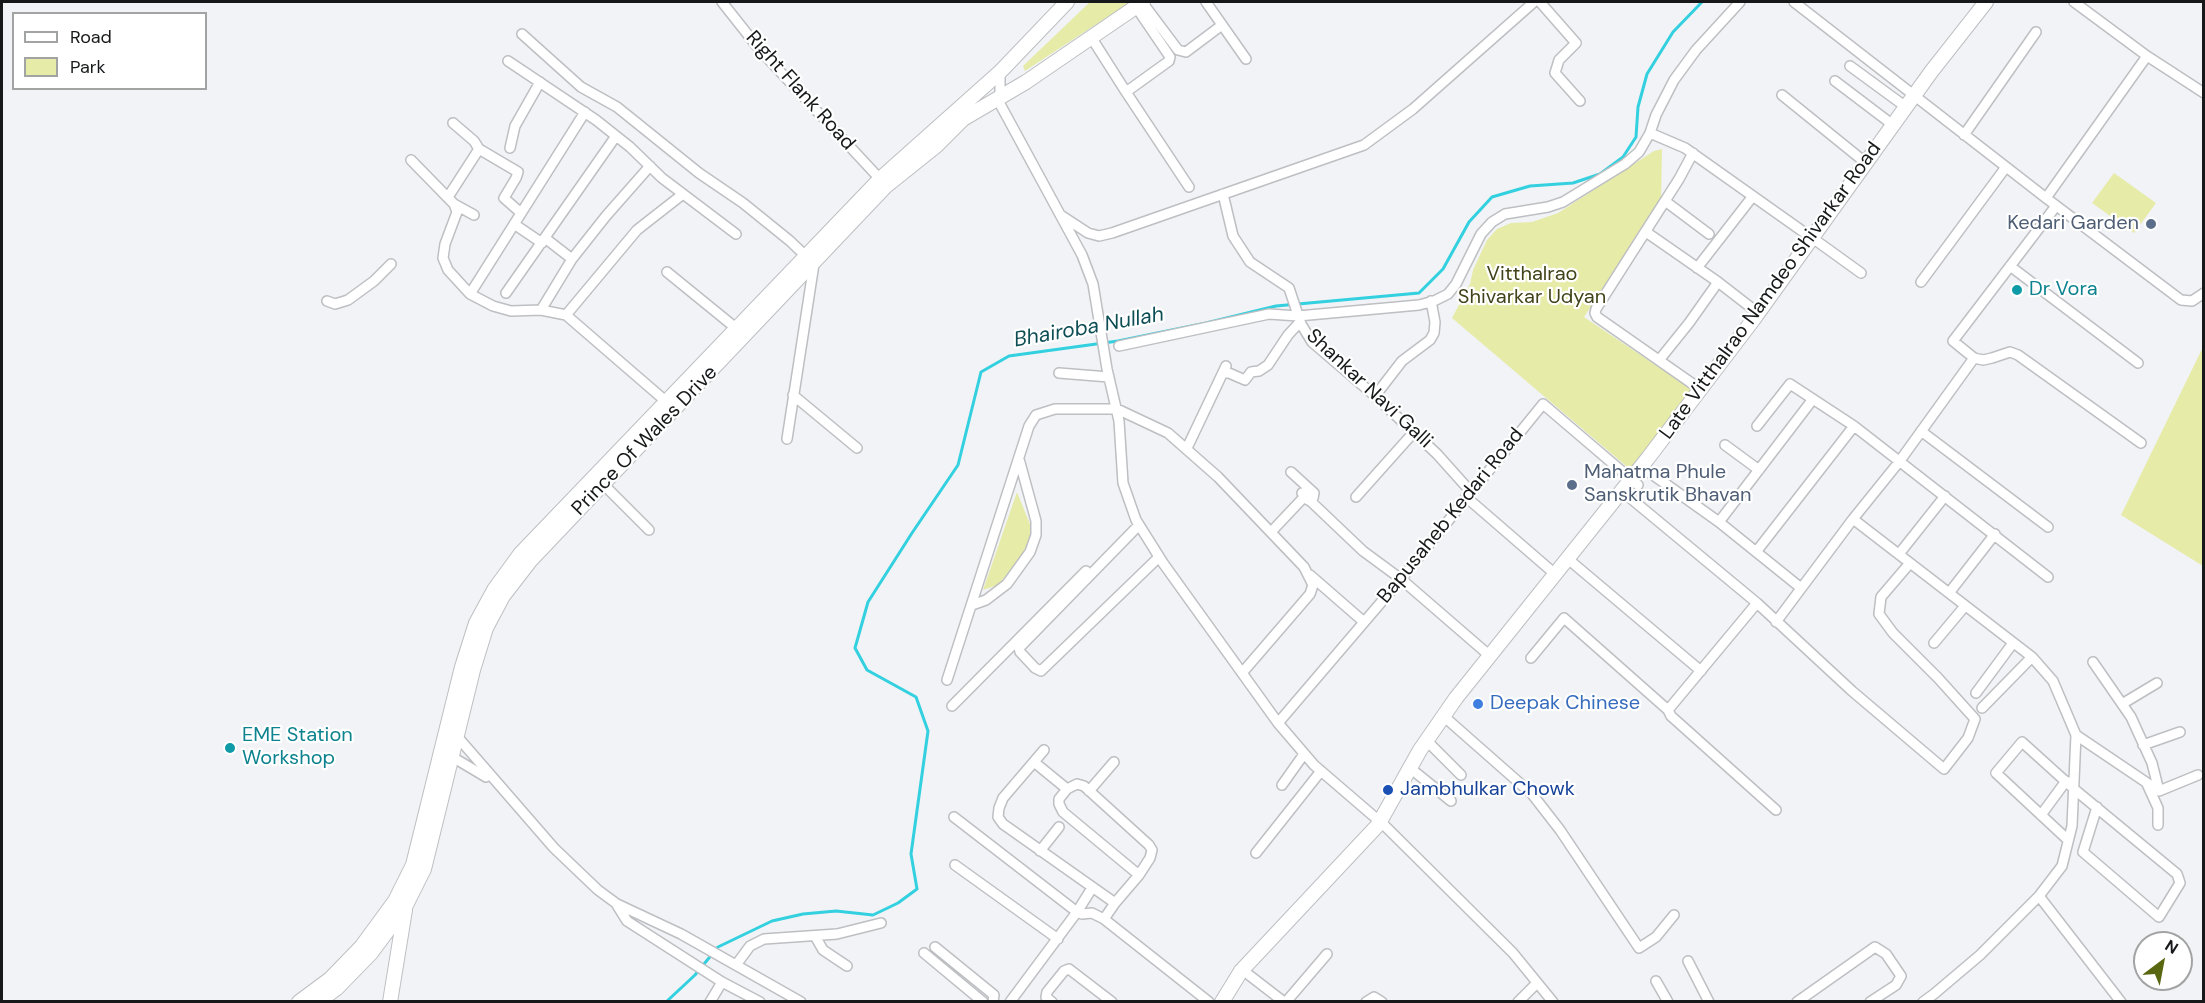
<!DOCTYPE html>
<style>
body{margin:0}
#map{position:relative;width:2205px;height:1003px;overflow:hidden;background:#f1f3f6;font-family:"DM Sans",sans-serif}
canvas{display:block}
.frame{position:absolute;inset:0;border:3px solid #171819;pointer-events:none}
.legend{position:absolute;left:12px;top:12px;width:195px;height:78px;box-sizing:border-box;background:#fff;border:2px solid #a2a3a3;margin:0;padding:8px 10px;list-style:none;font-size:18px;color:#171819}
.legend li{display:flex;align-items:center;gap:12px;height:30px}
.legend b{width:30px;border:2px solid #a2a3a3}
.north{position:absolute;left:2133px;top:931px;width:60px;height:60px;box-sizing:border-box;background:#fff;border:2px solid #a2a3a3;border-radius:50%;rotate:32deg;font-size:16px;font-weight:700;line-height:24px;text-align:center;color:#171819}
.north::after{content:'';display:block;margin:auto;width:21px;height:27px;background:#596810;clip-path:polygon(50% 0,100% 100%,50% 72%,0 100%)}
</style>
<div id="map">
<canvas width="2205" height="1003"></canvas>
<div class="frame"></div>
<ul class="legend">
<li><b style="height:8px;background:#fff"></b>Road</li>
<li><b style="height:16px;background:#e7eba8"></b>Park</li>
</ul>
<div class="north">N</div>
</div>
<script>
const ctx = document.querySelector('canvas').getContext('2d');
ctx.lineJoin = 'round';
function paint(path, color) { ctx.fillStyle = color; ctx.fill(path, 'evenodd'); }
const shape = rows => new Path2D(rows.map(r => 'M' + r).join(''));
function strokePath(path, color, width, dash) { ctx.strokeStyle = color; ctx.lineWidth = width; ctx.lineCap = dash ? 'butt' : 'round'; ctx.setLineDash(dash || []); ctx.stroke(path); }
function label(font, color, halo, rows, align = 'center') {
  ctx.font = font + ' "DM Sans",sans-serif'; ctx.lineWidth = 4.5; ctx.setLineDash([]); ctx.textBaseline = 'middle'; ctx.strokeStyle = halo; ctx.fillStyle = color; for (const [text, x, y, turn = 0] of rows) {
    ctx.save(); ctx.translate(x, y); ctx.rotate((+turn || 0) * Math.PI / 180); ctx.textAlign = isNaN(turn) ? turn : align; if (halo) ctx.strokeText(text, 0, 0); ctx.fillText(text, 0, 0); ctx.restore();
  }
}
paint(shape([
 [1090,2,1130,2,1025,71,1023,66],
 [1662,149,1661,203,1584,317,1691,389,1632,471,1452,318,1470,284,1473,270,1487,240,1497,229,1511,223,1532,222,1558,213,1654,151],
 [2114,173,2156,203,2134,233,2092,203],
 [2203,347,2204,566,2203,566,2121,515],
 [1017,492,1036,539,998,585,983,590]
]), '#e7eba8');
strokePath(shape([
 [666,1002,695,975,718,947,772,921,803,914,836,911,873,915,898,903,917,889,911,854,928,731,916,697,867,670,855,648,868,602,912,533,958,465,981,372,1009,356,1118,341,1206,323,1276,306,1419,293,1443,269,1469,222,1492,197,1530,186,1573,183,1600,174,1623,157,1636,137,1638,107,1647,74,1673,32,1702,2]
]), '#33d0df', 3);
const street = shape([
 [722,2,760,50,880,179],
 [1142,2,1178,50,1186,52,1222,25],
 [1206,2,1246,59],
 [1540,2,1576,43,1559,60,1555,73,1580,101],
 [1794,2,2046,198,2181,300,2192,301,2204,293],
 [2074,2,2147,56,2204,93],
 [522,34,581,87,617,107,699,173,743,203,790,241,814,264,787,439],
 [1091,37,1126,92,1169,61,1170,57,1136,7],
 [508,61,596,120,630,147,662,178,736,234],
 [1850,66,1906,107],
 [1000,72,1000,104,1082,255,1093,284,1107,369,1119,421,1123,483,1136,520,1163,563,1278,723,1314,765,1385,826,1513,953,1553,1002],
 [1835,81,1893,125],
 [1126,92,1189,187],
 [1782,95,1866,163],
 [585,112,470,294,493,306,511,311,541,310,566,315,669,404],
 [1650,133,1685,148,1812,238],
 [1964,135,2036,32],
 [510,148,515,126,540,82],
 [479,149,518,172,516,178,504,198,521,213],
 [1693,153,1679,179,1596,309,1595,313,1597,317,1700,389],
 [411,160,454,204,457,212,445,244,443,258,448,270,470,294],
 [1223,194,1233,236,1250,262,1289,288,1301,324,1312,342,1375,396,1437,454,1471,492],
 [448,197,479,149,474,141,453,123],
 [2046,198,2147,56],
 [1665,201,1709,234],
 [454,204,474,215],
 [2056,206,1953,341,1974,358,1983,360,1992,358,2010,352,2018,355,2141,443],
 [1062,216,1088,233,1099,236,1112,233,1364,145,1413,109,1534,2],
 [514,224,542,243],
 [1646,232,1718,282,1758,313],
 [545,238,572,259],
 [1818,242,1861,273],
 [2010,266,2138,363],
 [1697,268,1753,196],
 [667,272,737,329],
 [1921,282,2006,167],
 [506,293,616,136],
 [327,301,335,304,348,300,374,281,391,264],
 [541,310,572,259,606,216,650,166],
 [566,315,637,230,683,194],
 [1119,346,1269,314,1298,316,1419,305,1434,301,1448,294,1456,284,1481,234,1492,222,1505,214,1548,207,1563,202,1625,164,1639,152,1650,133,1656,115,1674,80,1696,50,1740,2],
 [1660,359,1689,323,1718,282],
 [1059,373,1109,377],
 [1223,373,1229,373,1245,380,1251,372,1259,371,1268,365,1288,335,1300,322],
 [793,395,857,448],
 [1375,396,1402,361,1430,340,1434,333,1435,322,1431,301],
 [1757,426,1790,384,1854,426,2048,577],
 [1921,431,2048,527],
 [1725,445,1759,470],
 [1187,448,1226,366],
 [1291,472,1314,493,1313,498,1308,500],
 [1649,472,1719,522,1801,588],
 [603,484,649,530],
 [1302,493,1363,551,1401,579,1490,656],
 [1356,497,1414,432],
 [1466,497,1555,574],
 [1629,497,1757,603],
 [1853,519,2032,657,2053,681,2076,735,2072,826,2062,866,2039,896,1980,955,1934,994,1923,1002],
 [1719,522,1813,399],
 [1139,525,1019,648,1020,652,1035,668,1041,671,1159,557],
 [1271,532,1305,496],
 [1756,552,1854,426],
 [1899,554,1945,496],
 [1568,559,1701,671],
 [1310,575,1364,622],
 [1949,593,1995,534],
 [972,605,986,600,1007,584,1030,552,1036,535,1036,521,1019,459],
 [1776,622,1853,519,1899,462,1974,358],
 [1934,643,1965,606],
 [1531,658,1564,618,1668,710],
 [947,680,1029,426,1036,415,1055,409,1117,409,1168,433,1218,477,1304,567,1313,585,1310,594,1242,673],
 [1976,693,2013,643],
 [2122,704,2157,683],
 [952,706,1086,571],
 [1982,708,2032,657],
 [1448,720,1532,794,1560,830,1639,948,1656,937,1674,915],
 [1278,723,1401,579,1543,404,1638,485],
 [455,734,554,848,598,890,617,904,681,934,801,1002],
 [2076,735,2159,791,2152,763,2131,717,2093,662],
 [1431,745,1461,775],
 [2143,745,2180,732],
 [1044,750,1003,798,999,808,998,817,1003,824,1115,903,1104,919],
 [449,755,486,777],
 [1034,762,1067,789],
 [1415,772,1451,801],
 [2147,784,2158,808,2158,825],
 [1282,785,1304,754],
 [1089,791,1114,762],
 [2159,791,2198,775],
 [1776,810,1671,716,1668,710,1757,603,1852,691,1944,769,1968,738,1975,719,1938,678,1893,633,1879,614,1881,597,1910,563],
 [2041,815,2066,781],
 [954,817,1077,912,1092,888],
 [2068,840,1996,773,2022,742,2074,789,2177,874,2180,883,2159,917,2083,852,2097,807],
 [1040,851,1059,827],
 [1256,853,1321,771],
 [955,865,1058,939],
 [2039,896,2121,1002],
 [1115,903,1139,875,1150,858,1152,850,1149,845,1084,786,1077,784,1067,789,1059,799,1059,804,1063,812,1139,875],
 [617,905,627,921,722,982,760,1002],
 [815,936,823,950,847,966],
 [935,947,994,995,993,1002],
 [924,953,983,1002],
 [1688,961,1709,1002],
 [736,965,750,946,764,939,837,934,881,923],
 [1249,975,1284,1002],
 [1656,981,1668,1002],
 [710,1002,722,982],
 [1010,1002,1077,912,1082,914,1092,913,1104,919,1209,1002],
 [1052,1002,1046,997,1047,992,1064,971,1069,969,1112,1002],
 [1286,1002,1327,954],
 [1366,1002,1374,997,1382,1002],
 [1518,1002,1537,983],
 [1797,1002,1875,947,1886,954,1901,976,1896,985,1870,1002]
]);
const secondary = shape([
 [299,1002,330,979,362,946,395,901,413,865,462,667,476,623,494,590,521,553,880,179,1000,72,1067,2],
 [318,1002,337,988,371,953,405,907,424,869,473,670,486,628,503,596,530,561,886,186,936,146,963,119,1026,82,1143,2],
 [390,1002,405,910],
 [1222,1002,1241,971,1378,825,1420,750,1456,698,1648,458,1753,320,1931,72,1986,2]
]);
strokePath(street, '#bdbfc2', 12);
strokePath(secondary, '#bdbfc2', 16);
strokePath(street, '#fff', 9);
strokePath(secondary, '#fff', 14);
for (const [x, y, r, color] of [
 [2151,224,6,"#5c6f8a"],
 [2017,290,6,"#0f9aa8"],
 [1572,485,6,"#5c6f8a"],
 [1478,704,6,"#3f7fe0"],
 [230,748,6,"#0f9aa8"],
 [1388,790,6,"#1a4fb4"]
]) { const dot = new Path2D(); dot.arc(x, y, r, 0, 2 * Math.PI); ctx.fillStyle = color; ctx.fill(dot); strokePath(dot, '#fff', 2); }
label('20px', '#171819', '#fff', [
 ["Right Flank Road",800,91,48],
 ["Late Vitthalrao Namdeo Shivarkar Road",1771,291,-54],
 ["Shankar Navi Galli",1369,389,43],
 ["Prince Of Wales Drive",645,441,-46],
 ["Bapusaheb Kedari Road",1451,516,-51]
]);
label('20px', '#4e5e75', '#fff', [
 ["Kedari Garden",2139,224],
 ["Mahatma Phule",1584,473,"left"],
 ["Sanskrutik Bhavan",1584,496,"left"]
], 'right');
label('20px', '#424319', '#fff', [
 ["Vitthalrao",1532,275],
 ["Shivarkar Udyan",1532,298]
]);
label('20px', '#0d838f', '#fff', [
 ["Dr Vora",2029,290],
 ["EME Station",242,736],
 ["Workshop",242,759]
], 'left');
label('20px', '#366cbe', '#fff', [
 ["Deepak Chinese",1490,704]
], 'left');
label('20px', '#164399', '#fff', [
 ["Jambhulkar Chowk",1400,790]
], 'left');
label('italic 21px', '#0d4e55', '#fff', [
 ["Bhairoba Nullah",1089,328,-10]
]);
</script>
